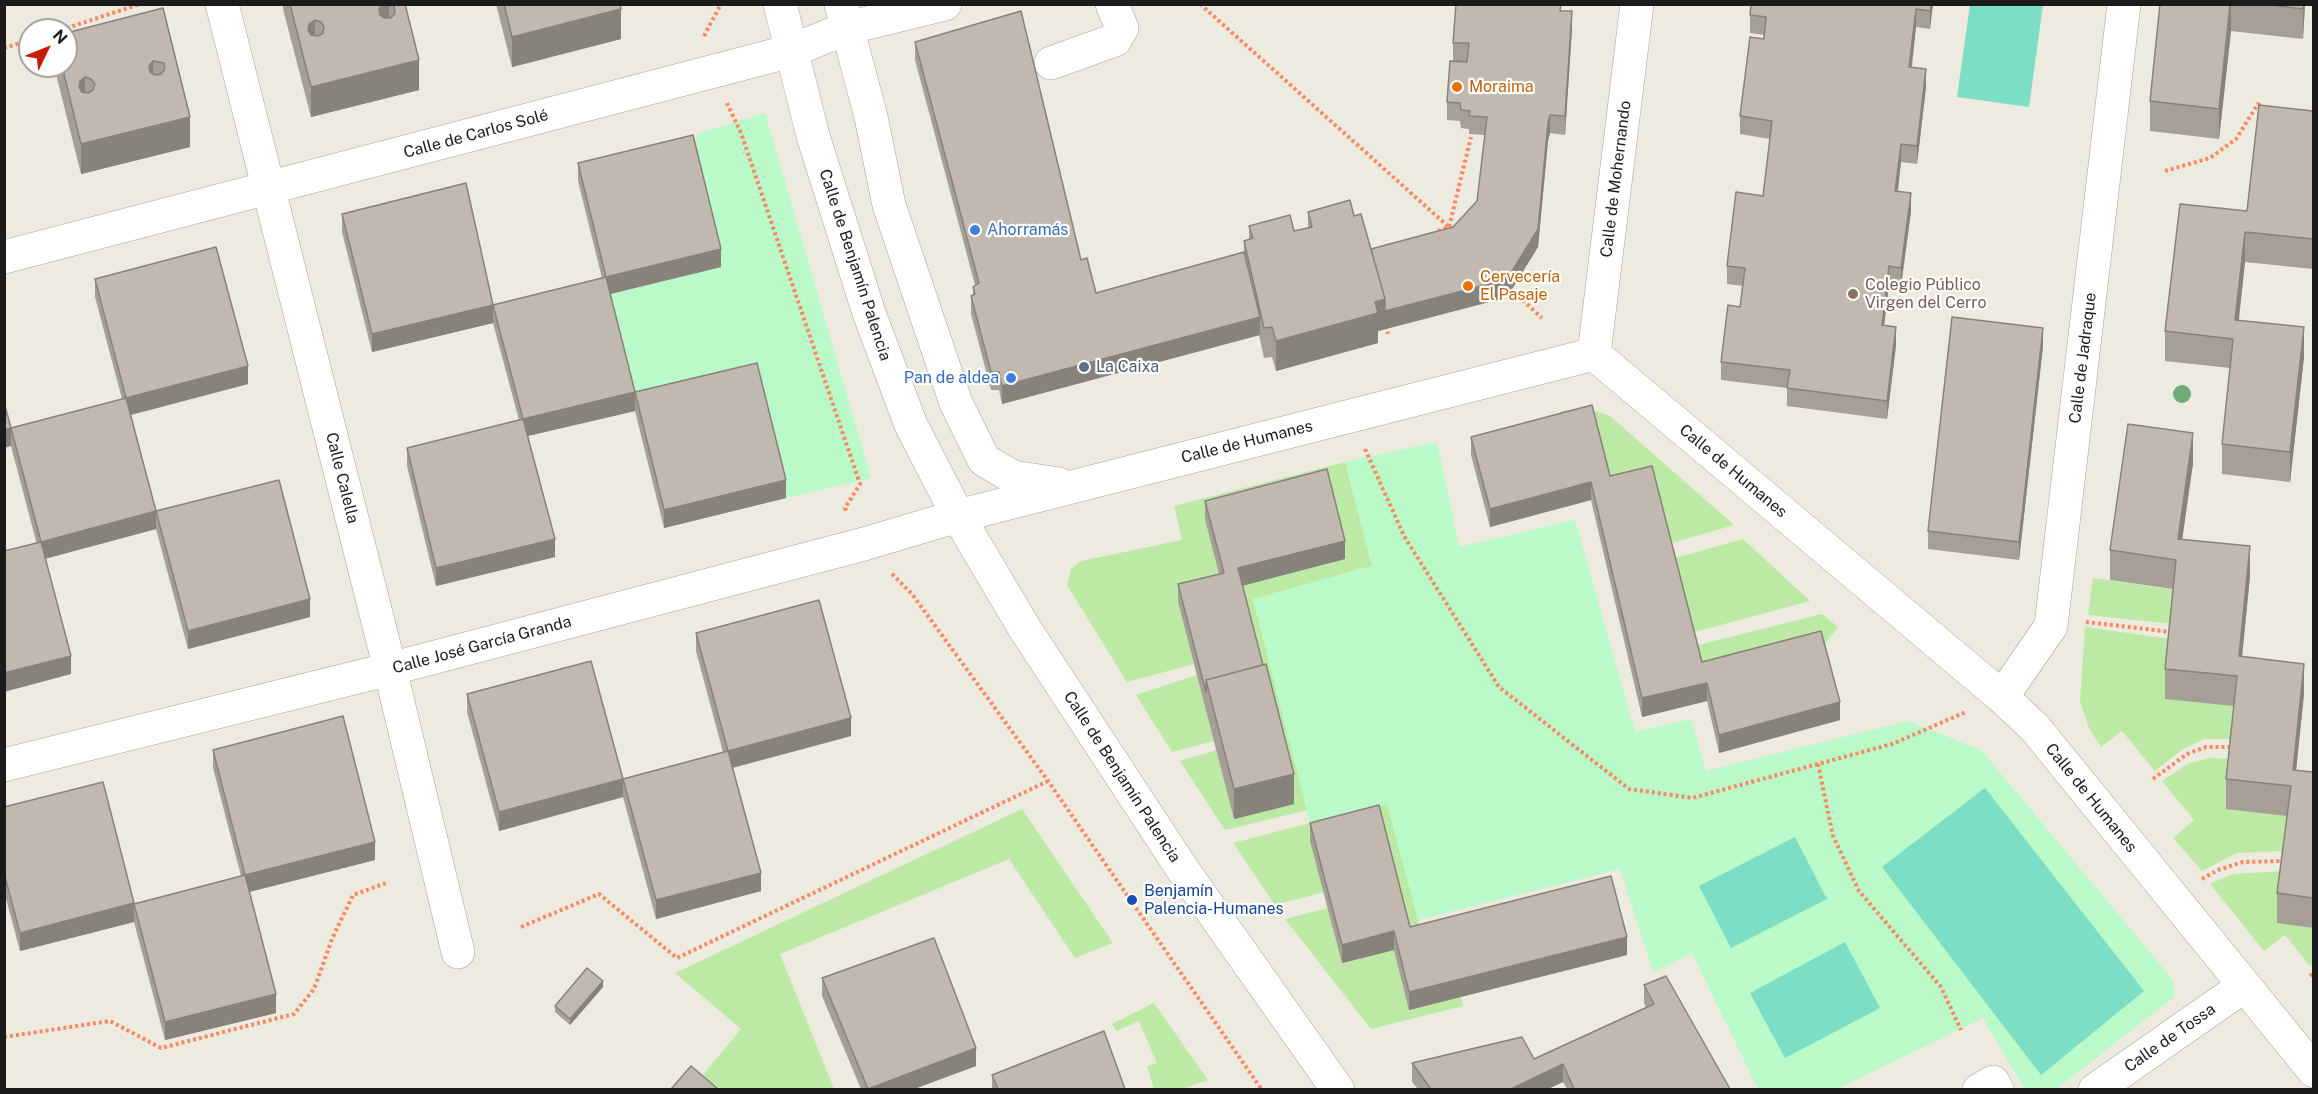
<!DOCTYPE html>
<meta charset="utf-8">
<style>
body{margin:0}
#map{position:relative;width:2318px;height:1094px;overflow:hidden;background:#edeae0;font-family:"Public Sans",sans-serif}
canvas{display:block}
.frame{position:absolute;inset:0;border:6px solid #1b1b1b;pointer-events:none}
.north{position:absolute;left:18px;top:18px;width:60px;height:60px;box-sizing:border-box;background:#fff;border:2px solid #a4a4a4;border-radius:50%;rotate:47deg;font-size:16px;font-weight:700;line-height:24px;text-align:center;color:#1b1b1b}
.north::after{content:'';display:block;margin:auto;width:21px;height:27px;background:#c61b00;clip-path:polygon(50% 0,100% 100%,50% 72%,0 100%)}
</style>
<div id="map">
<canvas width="2318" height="1094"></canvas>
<div class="frame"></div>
<div class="north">N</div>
</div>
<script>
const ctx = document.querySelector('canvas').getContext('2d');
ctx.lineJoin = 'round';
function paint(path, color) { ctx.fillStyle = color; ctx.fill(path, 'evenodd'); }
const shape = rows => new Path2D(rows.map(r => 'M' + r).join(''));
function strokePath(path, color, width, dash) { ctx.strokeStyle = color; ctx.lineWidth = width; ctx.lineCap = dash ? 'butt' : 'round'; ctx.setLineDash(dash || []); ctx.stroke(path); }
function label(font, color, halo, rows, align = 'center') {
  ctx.font = font + ' "Public Sans",sans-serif'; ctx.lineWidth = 4.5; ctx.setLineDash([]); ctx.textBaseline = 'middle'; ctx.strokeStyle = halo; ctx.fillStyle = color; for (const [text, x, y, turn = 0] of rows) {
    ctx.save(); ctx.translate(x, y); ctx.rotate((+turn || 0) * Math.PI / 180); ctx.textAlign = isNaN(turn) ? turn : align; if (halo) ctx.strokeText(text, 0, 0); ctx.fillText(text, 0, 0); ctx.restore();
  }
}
paint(shape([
 [1587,408,1610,416,1734,525,1668,544,1610,494,1567,430,1561,411],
 [1345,462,1372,566,1253,599,1308,810,1225,830,1180,761,1217,750,1238,587,1327,487,1224,591,1178,602,1194,664,1127,682,1067,585,1071,569,1081,561,1182,540,1174,506],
 [1743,539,1810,601,1691,633,1672,559],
 [2093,578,2176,590,2172,624,2088,615],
 [1822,614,1838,627,1821,649,1702,680,1695,646],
 [2085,627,2171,639,2237,706,2233,739,2204,739,2183,749,2155,771,2122,731,2101,747,2089,728,2080,702],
 [1197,675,1214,741,1172,752,1136,695],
 [2210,758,2231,759,2291,816,2286,851,2237,853,2202,871,2173,838,2194,820,2162,781,2189,763],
 [1387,803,1424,942,1324,892,1275,905,1233,843],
 [1022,809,1113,943,1075,958,1009,859,780,954,834,1089,691,1089,741,1029,675,973],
 [2284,871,2313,928,2313,963,2310,966,2285,935,2264,951,2210,884,2232,874],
 [1328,908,1342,962,1394,950,1461,997,1463,1006,1371,1029,1285,919],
 [1154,1003,1208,1080,1182,1089,1154,1089,1147,1066,1157,1063,1139,1021,1116,1031,1112,1024]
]), '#bce9a4');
paint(shape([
 [765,113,871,478,786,498,635,411,606,295,721,267,693,153,697,134],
 [1437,442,1459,547,1575,520,1635,732,1691,719,1706,771,1908,721,1981,750,2173,980,2174,997,2056,1089,2025,1089,1983,1018,1837,1089,1758,1089,1692,953,1653,972,1620,869,1418,920,1387,804,1310,823,1253,599,1372,566,1345,462]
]), '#baf9c8');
paint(shape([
 [1970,5,2043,5,2029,107,1957,97],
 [1985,788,2144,991,2041,1075,1882,867],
 [1795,837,1827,899,1731,948,1699,886],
 [1845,942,1880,1008,1785,1058,1750,993]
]), '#7cdec5');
const minor = shape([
 [222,4,390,669,458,952],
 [780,4,813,136,869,313,911,425,958,516,1025,629,1183,870,1338,1090],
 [841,4,871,117,889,205,956,403,984,460,1013,477,1059,484],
 [1051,63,1115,40,1122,28,1112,4],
 [4,257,791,51,847,28,945,4],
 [1594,354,1637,4],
 [2002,697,2051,626,2124,4],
 [4,765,390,669,864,544,958,516,1594,354,2002,697,2035,728,2314,1071],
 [1979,1090,1993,1082,1997,1090],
 [2095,1090,2244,986]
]);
strokePath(minor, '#a2a2a2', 34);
strokePath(shape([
 [1200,4,1449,227],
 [61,30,140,4],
 [704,36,721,4],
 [4,48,30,40],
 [727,103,741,133,860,484,845,508,847,512],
 [2165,171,2210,158,2236,139,2258,104,2264,107],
 [1438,231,1449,227,1471,137],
 [1514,292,1542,318],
 [1386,326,1388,334],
 [1365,449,1404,536,1499,687,1629,789,1692,798,1892,744,1966,712],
 [892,574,912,594,1048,781,1262,1090],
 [2086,622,2171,632],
 [1818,764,1833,836,1859,891,1941,987,1961,1030],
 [2153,779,2187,754,2206,747,2232,747],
 [2202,879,2218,870,2243,862,2284,861],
 [521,927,599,894,677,958,1048,781],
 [2310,976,2314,973],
 [4,1037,110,1021,161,1048,294,1014,314,989,332,939,353,895,389,882]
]), '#fb8763', 4, [3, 3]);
strokePath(minor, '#fff', 33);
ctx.fillStyle = '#70ab78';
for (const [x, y] of [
 [2182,394]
]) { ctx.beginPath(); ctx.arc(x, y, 9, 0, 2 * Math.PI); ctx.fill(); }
paint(shape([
 [283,4,405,4,419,90,311,117,283,9],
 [496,4,620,4,621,39,512,67],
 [1751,4,1933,4,1930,29,1916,27,1912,67,1926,87,1917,164,1901,162,1898,191,1911,211,1901,286,1889,284,1884,325,1896,345,1887,419,1787,406,1787,388,1721,380,1721,362,1740,307,1743,286,1727,284,1727,266,1763,196,1770,139,1740,134,1740,116,1764,35,1750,33,1750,15],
 [2160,4,2305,4,2303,39,2231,31,2219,139,2150,131,2150,101],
 [163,8,190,147,81,174,54,66,66,66],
 [1561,11,1572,29,1565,135,1550,133,1548,141,1538,247,1509,294,1497,300,1378,331,1378,343,1276,371,1272,357,1264,358,1259,335,1002,404,999,390,991,390,971,314,971,296,973,295,973,287,975,285,915,60,915,42,1081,260,1096,293,1244,252,1244,241,1249,239,1249,226,1294,231,1308,228,1308,212,1354,216,1371,249,1453,227,1477,201,1485,135,1469,134,1469,129,1461,128,1460,121,1447,120,1447,102,1467,62,1453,61,1453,43],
 [2313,111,2313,269,2245,262,2239,320,2304,357,2290,482,2222,474,2222,444,2230,368,2165,361,2165,331,2247,211],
 [578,163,721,267,610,294,635,392,786,498,664,528,635,411,528,436,555,557,436,586,407,466,407,448,519,420,493,323,372,352,342,232,342,214,493,305,602,278,578,181],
 [95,279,248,384,131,415,156,511,310,617,188,649,156,529,46,558,71,674,11,446,11,428,122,399,95,297],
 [2043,346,2019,560,1928,549,1928,531],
 [1471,437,1610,476,1702,662,1840,720,1719,753,1707,701,1642,717,1591,500,1490,527,1471,455],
 [2193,463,2182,539,2250,576,2242,657,2304,694,2296,770,2313,772,2313,928,2277,923,2277,893,2287,816,2226,809,2226,779,2234,706,2165,699,2165,669,2173,589,2110,580,2110,550],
 [1205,501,1345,559,1242,585,1294,804,1234,819,1178,602,1178,584,1219,574,1205,519],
 [696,633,851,736,732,768,761,891,656,919,623,797,499,831,467,712,467,694,623,779,723,752,696,651],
 [213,750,375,860,249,892,276,1013,165,1040,134,922,20,951,4,891,4,807,134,904,241,876,213,768],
 [1310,823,1410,927,1627,955,1409,1010,1394,950,1342,963,1310,841],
 [822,978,976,1066,914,1089,861,1089,822,996],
 [1644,985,1730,1089,1567,1089,1563,1082,1548,1089,1418,1089,1412,1082,1412,1063,1534,1059,1646,1007,1644,1003],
 [603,987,570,1025,555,1012,555,1006],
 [992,1075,1125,1089,992,1089]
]), '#a69f97');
paint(shape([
 [382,4,389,4,389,33,382,34,379,9],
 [1931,4,1933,4,1930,29,1930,11],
 [2231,4,2231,31,2219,139,2219,109],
 [2303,4,2305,4,2303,39],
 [621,9,621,39,512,67,512,37],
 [1916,9,1916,27,1909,85,1909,67],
 [1572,11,1572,29,1565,135,1565,116],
 [315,20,315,50,308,30,309,24],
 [419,60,419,90,311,117,311,87],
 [153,61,153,91,149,66],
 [1926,69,1926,87,1917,164,1917,146],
 [85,77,85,107,79,87,80,81],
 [1550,115,1550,133,1548,141,1538,247,1509,294,1497,300,1378,331,1378,343,1276,371,1276,341,1375,302,1385,299,1509,276],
 [190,117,190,147,81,174,81,144],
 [1901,144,1901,162,1895,209,1895,191],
 [1911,193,1911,211,1901,286,1901,268],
 [2245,232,2245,262,2235,350,2235,320],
 [721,249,721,267,606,295,606,277],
 [1889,266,1889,284,1882,343,1882,325],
 [493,305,493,323,372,352,372,334],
 [1260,317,1260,335,1002,404,1002,386],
 [1896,327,1896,345,1887,419,1887,401],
 [2304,327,2304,357,2290,482,2290,452],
 [2043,328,2043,346,2019,560,2019,542],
 [248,366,248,384,126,416,126,398],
 [635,392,635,411,523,437,523,419],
 [11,428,11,446,4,448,4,430],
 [2193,433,2193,463,2178,569,2178,539],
 [786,480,786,498,664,528,664,510],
 [1591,482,1591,500,1490,527,1490,509],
 [156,511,156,529,41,560,41,542],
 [555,539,555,557,436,586,436,568],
 [1345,541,1345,559,1238,587,1238,568],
 [2250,546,2250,576,2239,686,2239,656],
 [310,599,310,617,188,649,188,631],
 [71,656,71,674,4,692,4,673],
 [2304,664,2304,694,2293,800,2293,770],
 [1707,683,1707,701,1642,717,1642,698],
 [1840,702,1840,720,1719,753,1719,735],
 [851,718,851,736,728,769,728,751],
 [1294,774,1294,804,1234,819,1234,789],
 [623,779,623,797,499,831,499,812],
 [375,842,375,860,245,893,245,875],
 [761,873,761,891,656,919,656,900],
 [134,903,134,922,20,951,20,933],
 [1394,931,1394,950,1342,963,1342,945],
 [1627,937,1627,955,1409,1010,1409,992],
 [603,981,603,987,570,1025,570,1019],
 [276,994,276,1013,165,1040,165,1022],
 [976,1048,976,1066,914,1089,868,1089],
 [1563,1064,1563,1082,1548,1089,1511,1089]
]), '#87827b');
const building = shape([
 [290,4,382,4,379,9,380,15,385,18,391,18,395,13,394,6,391,4,405,4,419,60,311,87,290,4],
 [315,20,321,22,324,27,323,33,318,36,311,35,308,30,309,24,315,20],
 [504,4,620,4,621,9,512,37,504,4],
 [1456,4,1561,4,1560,11,1572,11,1565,116,1550,115,1548,123,1538,229,1509,276,1497,282,1385,311,1385,299,1371,249,1453,227,1477,201,1487,117,1469,116,1470,111,1461,110,1460,103,1447,102,1450,61,1467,62,1469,43,1453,43,1456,4],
 [1751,4,1931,4,1930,11,1916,9,1909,67,1926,69,1917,146,1901,144,1895,191,1911,193,1901,268,1889,266,1882,325,1896,327,1887,401,1787,388,1790,370,1721,362,1728,305,1740,307,1745,268,1727,266,1736,192,1763,196,1772,121,1740,116,1750,37,1764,39,1766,17,1750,15,1751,4],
 [2160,4,2230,4,2219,109,2150,101,2160,4],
 [2263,4,2303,4,2303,9,2263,4],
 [163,8,190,117,81,144,62,66,66,66,66,33,163,8],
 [153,61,164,63,165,69,161,74,155,75,150,72,149,66,153,61],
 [85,77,91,79,95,84,93,90,88,93,82,92,79,87,80,81,85,77],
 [1021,11,1081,260,1087,258,1096,293,1244,252,1260,317,1002,386,999,372,991,372,971,296,975,294,973,287,979,283,915,42,1021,11],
 [2259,105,2313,111,2313,239,2245,232,2235,320,2304,327,2290,452,2222,444,2233,339,2165,331,2180,204,2247,211,2259,105],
 [693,135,721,249,606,277,578,163,693,135],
 [466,183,493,305,606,277,635,392,757,363,786,480,664,510,635,392,523,419,493,305,372,334,342,214,466,183],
 [1350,200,1354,216,1361,214,1385,299,1375,302,1378,313,1276,341,1272,327,1264,328,1244,241,1253,238,1249,226,1290,215,1294,231,1312,227,1308,212,1350,200],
 [216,247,248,366,126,398,156,511,41,542,11,428,126,398,95,279,216,247],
 [1952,317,2043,328,2019,542,1928,531,1952,317],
 [4,402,11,428,4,430,4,402],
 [1592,405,1610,476,1652,466,1702,662,1821,631,1840,702,1719,735,1707,683,1642,698,1591,482,1490,509,1471,437,1592,405],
 [523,419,555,539,436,568,407,448,523,419],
 [2128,424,2193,433,2178,539,2250,546,2239,656,2304,664,2293,770,2313,772,2313,898,2277,893,2291,786,2226,779,2237,676,2165,669,2176,560,2110,550,2128,424],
 [1327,469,1345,541,1238,568,1263,665,1206,680,1206,692,1178,584,1224,573,1205,501,1327,469],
 [279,480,310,599,188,631,156,511,279,480],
 [41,542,71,656,4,673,4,551,41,542],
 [819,600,851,718,728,751,761,873,656,900,623,779,499,812,467,694,591,661,623,779,728,751,696,633,819,600],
 [1266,664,1294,774,1234,789,1206,680,1266,664],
 [343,716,375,842,245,875,213,750,343,716],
 [103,782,134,903,20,933,4,873,4,807,103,782],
 [1379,805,1410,927,1611,876,1627,937,1409,992,1394,931,1342,945,1310,823,1379,805],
 [245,875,276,994,165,1022,134,904,245,875],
 [934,938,976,1048,868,1089,822,978,934,938],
 [587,968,603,981,570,1019,555,1006,587,968],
 [1666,976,1730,1089,1574,1089,1563,1064,1511,1089,1431,1089,1412,1063,1522,1037,1534,1059,1654,1004,1644,985,1666,976],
 [1104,1031,1125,1089,998,1089,992,1075,1104,1031],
 [691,1066,718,1089,671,1089,691,1066]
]);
paint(building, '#c1b9b0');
strokePath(building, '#87827b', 1.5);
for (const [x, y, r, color] of [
 [1457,87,6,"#e8710a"],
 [975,230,6,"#3f7fe0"],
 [1468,286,6,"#e8710a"],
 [1853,294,6,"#8d6e63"],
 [1084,367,6,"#5c6f8a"],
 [1011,378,6,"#3f7fe0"],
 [1132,900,6,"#1a4fb4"]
]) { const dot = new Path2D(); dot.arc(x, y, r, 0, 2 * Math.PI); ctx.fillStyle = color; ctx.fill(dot); strokePath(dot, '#fff', 2); }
label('16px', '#c56008', '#fff', [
 ["Moraima",1469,87],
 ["Cervecería",1480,277],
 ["El Pasaje",1480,295]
], 'left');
label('16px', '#1b1b1b', '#fff', [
 ["Calle de Carlos Solé",476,134,-15],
 ["Calle de Mohernando",1616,179,-83],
 ["Calle de Benjamín Palencia",855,265,72],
 ["Calle de Jadraque",2083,358,-83],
 ["Calle de Humanes",1247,442,-14],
 ["Calle de Humanes",1733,471,40],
 ["Calle Calella",342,478,76],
 ["Calle José García Granda",482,645,-15],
 ["Calle de Benjamín Palencia",1122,777,57],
 ["Calle de Humanes",2091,798,51],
 ["Calle de Tossa",2170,1038,-35]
]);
label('16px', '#366cbe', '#fff', [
 ["Ahorramás",987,230],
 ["Pan de aldea",999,378,"right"]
], 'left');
label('16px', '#785e54', '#fff', [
 ["Colegio Público",1865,285],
 ["Virgen del Cerro",1865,303]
], 'left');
label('16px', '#4e5e75', '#fff', [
 ["La Caixa",1096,367]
], 'left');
label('16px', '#164399', '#fff', [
 ["Benjamín",1144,891],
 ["Palencia-Humanes",1144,909]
], 'left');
</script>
